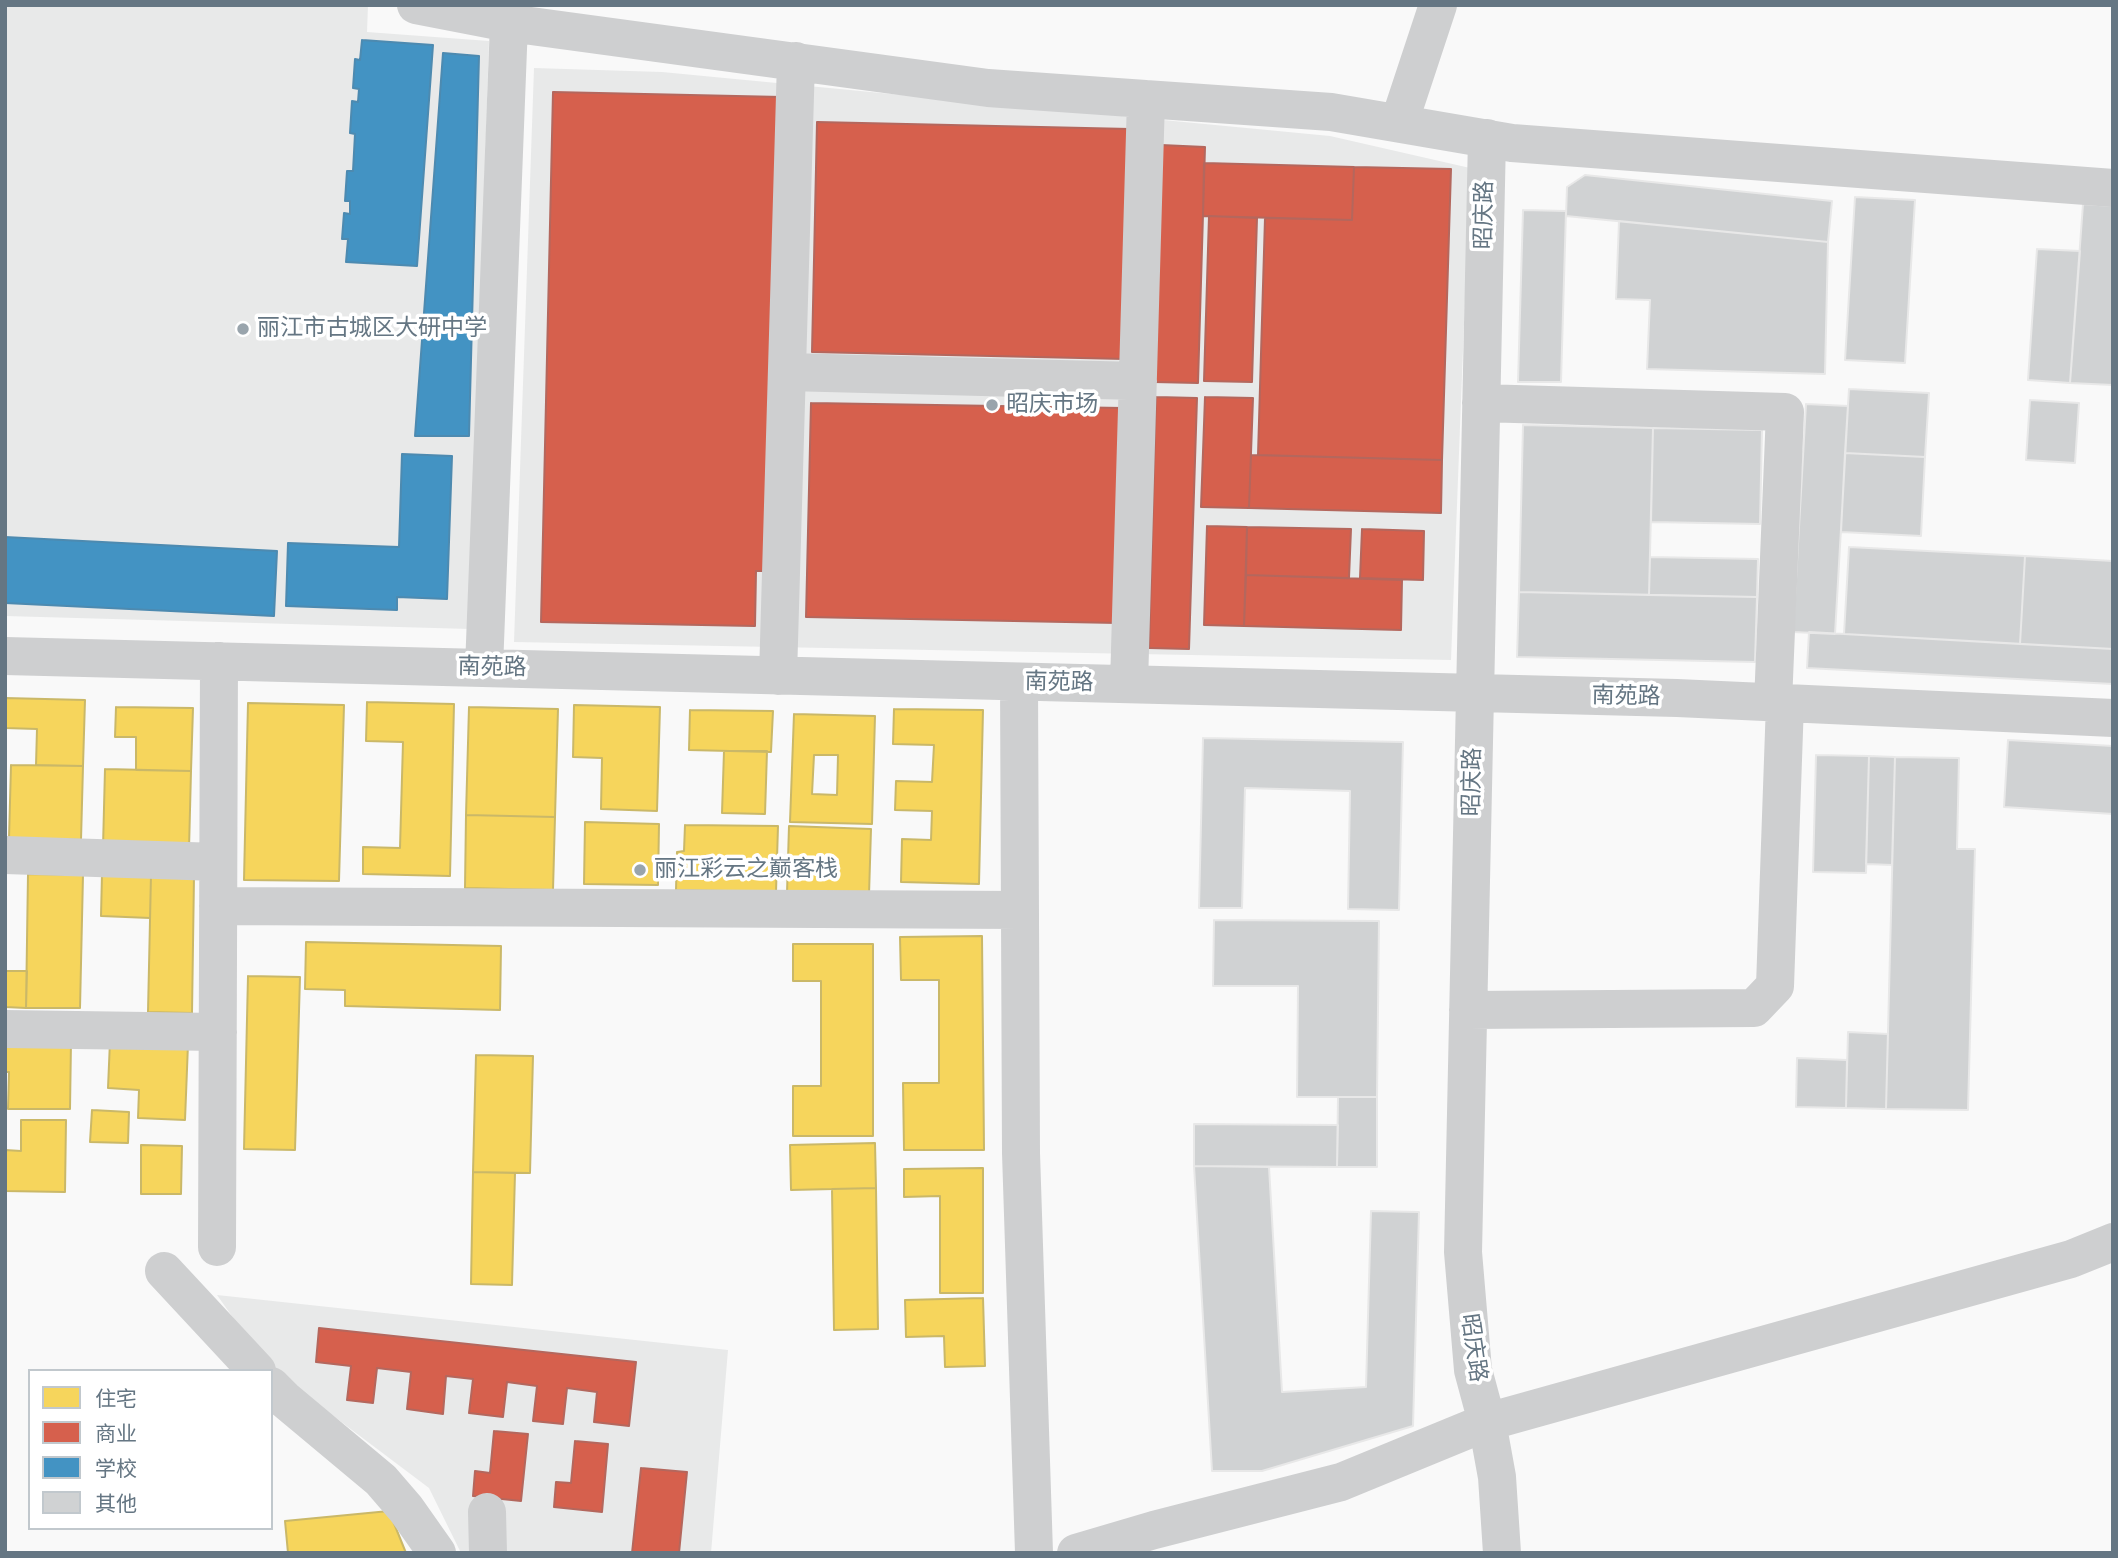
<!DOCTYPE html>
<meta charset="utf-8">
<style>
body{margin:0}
#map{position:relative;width:2118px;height:1558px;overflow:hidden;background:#f9f9f9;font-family:"Archivo Narrow","Noto Sans SC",sans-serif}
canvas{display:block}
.frame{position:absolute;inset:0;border:7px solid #657683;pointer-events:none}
.legend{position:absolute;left:28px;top:1369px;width:245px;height:161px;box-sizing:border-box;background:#fff;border:2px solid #c1c8cd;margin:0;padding:9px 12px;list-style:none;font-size:21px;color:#657683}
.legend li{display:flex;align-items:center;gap:14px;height:35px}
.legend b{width:35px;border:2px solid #c1c8cd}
</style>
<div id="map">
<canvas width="2118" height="1558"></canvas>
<div class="frame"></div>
<ul class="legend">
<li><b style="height:19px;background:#f6d55c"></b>住宅</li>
<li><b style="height:19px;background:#d6604d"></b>商业</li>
<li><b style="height:19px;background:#4393c3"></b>学校</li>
<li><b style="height:19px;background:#d0d2d3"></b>其他</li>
</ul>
</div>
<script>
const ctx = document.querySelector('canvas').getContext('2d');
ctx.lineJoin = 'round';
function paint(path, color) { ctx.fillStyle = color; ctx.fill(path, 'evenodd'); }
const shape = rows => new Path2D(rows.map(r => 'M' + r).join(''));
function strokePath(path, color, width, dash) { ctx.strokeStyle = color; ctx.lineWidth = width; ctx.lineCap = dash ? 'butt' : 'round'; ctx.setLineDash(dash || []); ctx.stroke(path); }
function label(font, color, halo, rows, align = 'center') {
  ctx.font = font + ' "Archivo Narrow","Noto Sans SC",sans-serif'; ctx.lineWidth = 7; ctx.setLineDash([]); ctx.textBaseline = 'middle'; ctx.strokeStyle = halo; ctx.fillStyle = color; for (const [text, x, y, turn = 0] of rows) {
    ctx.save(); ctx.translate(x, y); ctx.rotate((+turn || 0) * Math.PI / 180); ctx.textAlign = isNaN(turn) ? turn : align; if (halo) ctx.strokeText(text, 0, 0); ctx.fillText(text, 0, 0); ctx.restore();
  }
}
paint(shape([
 [5,5,368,5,367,32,489,41,470,629,5,616],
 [534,68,662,72,1330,136,1470,168,1451,660,514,642],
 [217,1295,728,1350,711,1553,461,1553,429,1488,267,1366]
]), '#e8e9e9');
const homes = shape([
 [5,698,85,700,83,766,36,765,37,729,5,728,5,698],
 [367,702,454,704,450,876,363,874,363,847,400,848,403,742,366,741,367,702],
 [248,703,344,705,339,881,244,880,248,703],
 [574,705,660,707,657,811,601,809,602,758,573,757,574,705],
 [116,707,193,708,191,771,136,770,136,737,115,737,116,707],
 [469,707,558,709,555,817,466,815,469,707],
 [894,709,983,710,979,884,901,882,902,839,931,840,932,811,895,810,896,781,932,782,934,745,893,744,894,709],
 [690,710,773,711,771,752,689,750,690,710],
 [794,714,875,716,872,824,790,822,794,714],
 [814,755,838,755,837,795,812,794,814,755],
 [724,751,767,751,765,814,722,813,724,751],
 [11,765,83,766,81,840,9,838,11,765],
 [105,769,191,771,189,849,103,847,105,769],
 [466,815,555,817,553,890,465,888,466,815],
 [585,822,659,824,658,885,584,884,585,822],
 [685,825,778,826,776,892,676,890,677,852,684,851,685,825],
 [789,826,871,829,869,895,787,893,789,826],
 [28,874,83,875,80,1008,26,1008,28,874],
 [102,874,151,875,150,918,101,916,102,874],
 [151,875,194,876,192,1013,148,1012,151,875],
 [982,936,984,1150,904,1150,903,1083,939,1083,939,980,901,980,900,937,982,936],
 [306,942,501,946,500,1010,345,1006,345,990,305,989,306,942],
 [793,944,873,944,873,1136,793,1136,793,1086,821,1086,821,981,793,981,793,944],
 [5,971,27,971,26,1008,5,1007,5,971],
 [248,976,300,977,295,1150,244,1149,248,976],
 [5,1039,71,1041,70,1109,8,1109,9,1072,5,1072,5,1039],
 [110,1041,188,1044,185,1120,138,1118,139,1090,108,1088,110,1041],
 [476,1055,533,1056,530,1173,473,1172,476,1055],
 [92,1110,129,1112,128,1143,90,1142,92,1110],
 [21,1120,66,1120,65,1192,5,1191,5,1150,21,1151,21,1120],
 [875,1143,876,1188,791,1190,790,1145,875,1143],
 [141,1145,182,1146,181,1194,141,1194,141,1145],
 [983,1168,983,1293,940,1293,940,1196,904,1197,904,1169,983,1168],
 [473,1172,515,1173,512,1285,471,1284,473,1172],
 [876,1188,878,1329,834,1330,832,1189,876,1188],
 [983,1298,985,1366,945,1367,944,1336,906,1337,905,1300,983,1298],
 [389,1511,406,1553,288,1553,285,1521,389,1511]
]);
paint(homes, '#f6d55c');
strokePath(homes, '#cab868', 2);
const shops = shape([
 [553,92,782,97,771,571,756,571,755,626,541,622,553,92],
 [817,122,1130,129,1125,359,812,352,817,122],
 [1161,145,1205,147,1198,383,1154,382,1161,145],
 [1204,163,1354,167,1352,220,1203,216,1204,163],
 [1354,167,1451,169,1442,460,1258,455,1265,218,1352,220,1354,167],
 [1209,216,1257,218,1252,382,1204,381,1209,216],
 [1156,397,1197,398,1189,649,1149,648,1156,397],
 [1205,397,1253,398,1249,508,1201,507,1205,397],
 [811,403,1123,408,1118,623,806,617,811,403],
 [1251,455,1442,460,1441,513,1249,508,1251,455],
 [1207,526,1247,527,1244,626,1204,625,1207,526],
 [1247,527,1351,529,1349,578,1246,575,1247,527],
 [1362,529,1424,531,1423,580,1360,578,1362,529],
 [1246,575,1402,580,1401,630,1244,626,1246,575],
 [319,1328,636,1362,629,1426,594,1422,597,1392,567,1388,563,1424,533,1421,537,1386,507,1382,503,1417,469,1413,473,1379,446,1376,443,1414,407,1409,411,1372,377,1368,373,1403,347,1400,351,1366,316,1362,319,1328],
 [494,1431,528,1434,521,1501,473,1496,475,1471,490,1473,494,1431],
 [575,1441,608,1444,602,1512,554,1507,556,1482,571,1483,575,1441],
 [641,1468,687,1472,679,1553,632,1553,641,1468]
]);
paint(shops, '#d6604d');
strokePath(shops, '#b4675d', 2);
const schools = shape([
 [362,40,433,45,417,266,346,262,348,239,342,239,344,213,350,214,350,201,345,201,347,171,353,171,355,134,350,133,352,101,358,102,359,89,353,88,355,59,360,60,362,40],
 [443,53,479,56,469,436,415,436,443,53],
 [402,454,452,456,447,599,397,597,397,610,286,606,288,543,399,547,402,454],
 [5,537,277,551,274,616,5,603,5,537]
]);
paint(schools, '#4393c3');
strokePath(schools, '#4d8ab0', 2);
const building = shape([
 [1585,175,1832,201,1828,242,1566,216,1567,187,1585,175],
 [1855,197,1915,200,1905,363,1845,360,1855,197],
 [2083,204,2113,206,2113,385,2070,383,2083,204],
 [1523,210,1566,211,1561,382,1518,382,1523,210],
 [1619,221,1828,242,1825,374,1647,369,1650,300,1616,299,1619,221],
 [2037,249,2080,251,2070,383,2028,380,2037,249],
 [1849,389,1929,393,1925,457,1845,453,1849,389],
 [2030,400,2079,403,2075,463,2026,460,2030,400],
 [1806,404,1848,406,1835,634,1793,632,1806,404],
 [1523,425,1653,428,1649,595,1519,592,1523,425],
 [1653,428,1762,430,1760,524,1651,522,1653,428],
 [1845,453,1925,457,1921,536,1841,532,1845,453],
 [1849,547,2025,556,2020,644,1844,634,1849,547],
 [2025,556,2113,561,2113,649,2020,644,2025,556],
 [1650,557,1758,559,1757,597,1649,595,1650,557],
 [1519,592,1757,597,1755,662,1517,657,1519,592],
 [1809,632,2113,649,2113,684,1807,668,1809,632],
 [1203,738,1403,742,1399,910,1348,909,1350,791,1245,788,1242,908,1199,908,1203,738],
 [2008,740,2113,746,2113,814,2004,807,2008,740],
 [1816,755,1869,756,1866,873,1813,872,1816,755],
 [1869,756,1895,757,1892,865,1866,864,1869,756],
 [1895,757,1959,758,1957,849,1975,849,1968,1110,1886,1109,1895,757],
 [1214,920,1379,921,1377,1097,1297,1097,1298,986,1213,986,1214,920],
 [1848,1032,1888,1034,1886,1109,1846,1108,1848,1032],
 [1797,1058,1847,1060,1846,1108,1796,1107,1797,1058],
 [1338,1097,1377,1097,1377,1167,1337,1167,1338,1097],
 [1194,1124,1338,1125,1337,1167,1194,1166,1194,1124],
 [1194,1166,1269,1167,1282,1392,1366,1387,1371,1211,1419,1212,1413,1426,1262,1471,1212,1471,1194,1166]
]);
paint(building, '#d0d2d3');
strokePath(building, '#e8e8e8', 2);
strokePath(shape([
 [416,5,509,23,988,88,1331,112,1512,143,2113,188],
 [1399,123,1438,5],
 [1487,138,1463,1252,1473,1370,1487,1422,1497,1477,1502,1553],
 [787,372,1138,381],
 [1481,403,1785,412,1773,703],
 [5,656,1677,698,2113,718],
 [484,668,509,23],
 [778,676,796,61],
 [1019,682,1021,1153,1034,1553],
 [1129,684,1146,99],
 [5,855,218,862],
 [218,906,1020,910],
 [1468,1010,1754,1008,1775,986,1785,703],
 [5,1029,218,1032],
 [217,1247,219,661],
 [164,1271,257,1371],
 [271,1386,284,1399,381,1480,406,1509,437,1553],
 [487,1512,488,1553],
 [1076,1553,1154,1530,1341,1482,1487,1422,2071,1259,2113,1242]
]), '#cecfd0', 38);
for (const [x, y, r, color] of [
 [243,329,7,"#99a4ac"],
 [992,405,7,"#99a4ac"],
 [640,870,7,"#99a4ac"]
]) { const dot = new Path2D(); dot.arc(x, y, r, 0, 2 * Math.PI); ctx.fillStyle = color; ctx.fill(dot); strokePath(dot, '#fff', 2.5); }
label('23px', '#657683', '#fff', [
 ["昭庆路",1485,215,-89],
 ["南苑路",492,668,1],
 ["南苑路",1059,683,1],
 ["南苑路",1626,697,1],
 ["昭庆路",1473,782,-89],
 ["昭庆路",1473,1348,82]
]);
label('23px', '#657683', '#fff', [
 ["丽江市古城区大研中学",257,329],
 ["昭庆市场",1006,405],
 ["丽江彩云之巅客栈",654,870]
], 'left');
</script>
